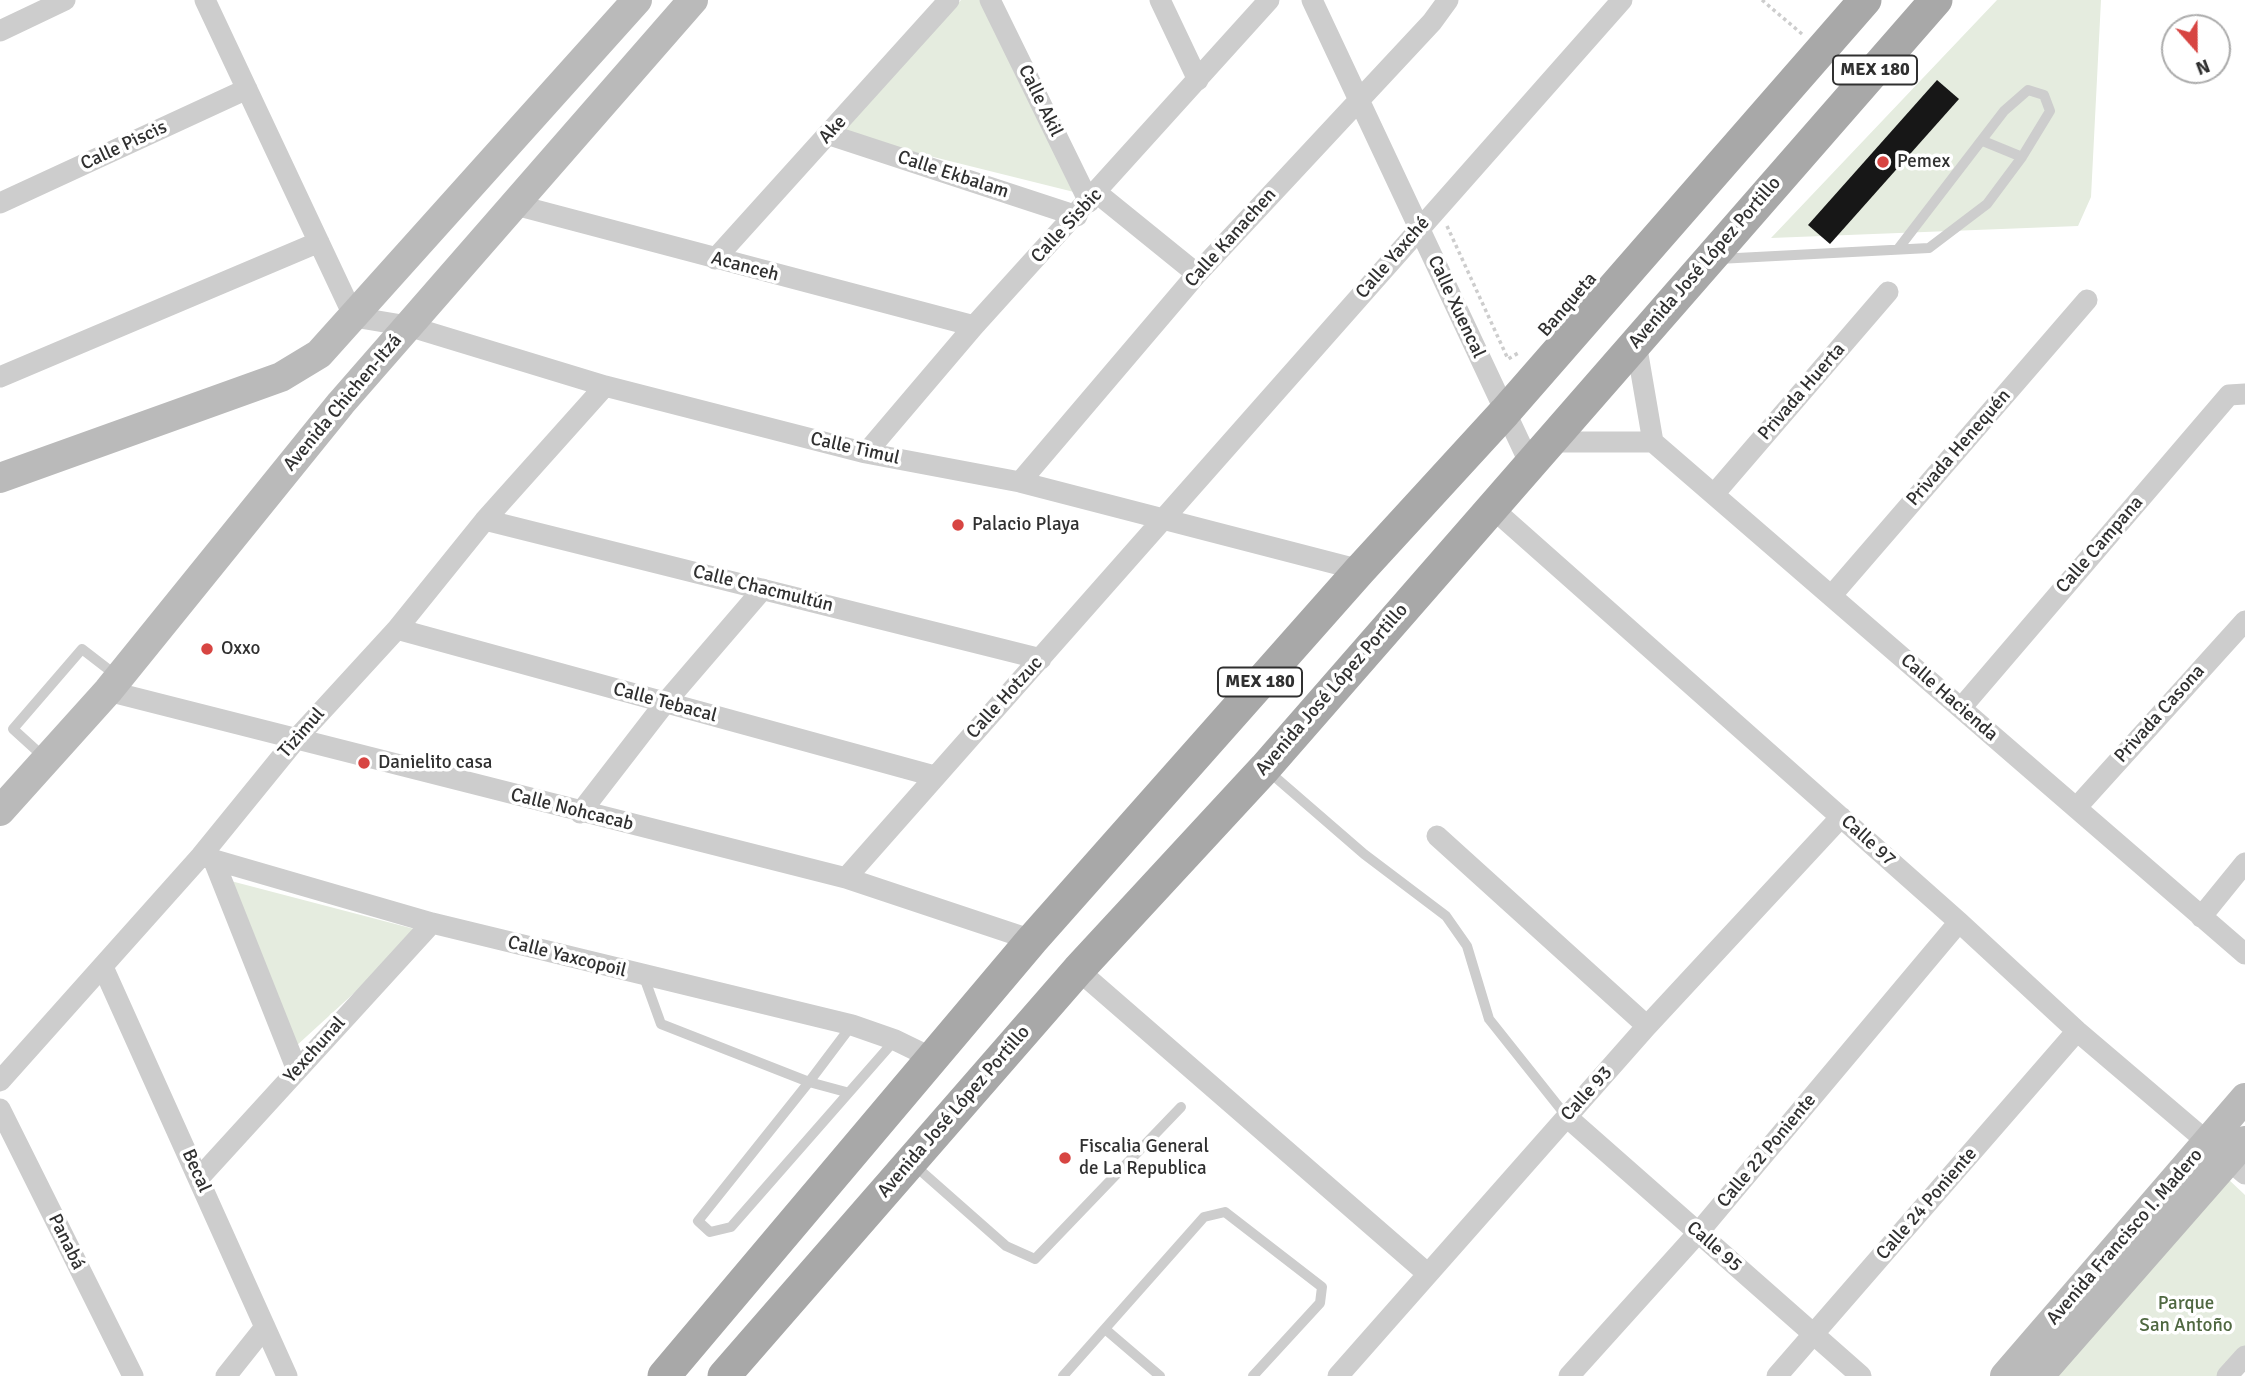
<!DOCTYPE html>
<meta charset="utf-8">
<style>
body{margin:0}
#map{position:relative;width:2245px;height:1376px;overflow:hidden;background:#fff;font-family:Signika,sans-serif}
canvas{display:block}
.north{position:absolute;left:2161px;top:14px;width:70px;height:70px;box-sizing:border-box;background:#fff;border:2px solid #acacac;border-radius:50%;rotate:159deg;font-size:19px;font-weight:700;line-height:28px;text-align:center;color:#303030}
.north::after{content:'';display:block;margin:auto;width:24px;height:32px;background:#d74542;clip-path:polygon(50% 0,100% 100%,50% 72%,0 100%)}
</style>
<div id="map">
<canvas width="2245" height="1376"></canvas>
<div class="north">N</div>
</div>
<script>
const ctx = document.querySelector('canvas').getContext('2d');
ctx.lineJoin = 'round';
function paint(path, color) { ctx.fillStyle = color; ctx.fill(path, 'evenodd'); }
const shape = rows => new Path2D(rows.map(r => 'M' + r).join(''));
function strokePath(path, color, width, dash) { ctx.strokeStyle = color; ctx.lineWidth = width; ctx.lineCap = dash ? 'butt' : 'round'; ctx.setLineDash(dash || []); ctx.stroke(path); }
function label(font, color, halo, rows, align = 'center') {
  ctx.font = font + ' Signika,sans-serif'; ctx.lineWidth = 7; ctx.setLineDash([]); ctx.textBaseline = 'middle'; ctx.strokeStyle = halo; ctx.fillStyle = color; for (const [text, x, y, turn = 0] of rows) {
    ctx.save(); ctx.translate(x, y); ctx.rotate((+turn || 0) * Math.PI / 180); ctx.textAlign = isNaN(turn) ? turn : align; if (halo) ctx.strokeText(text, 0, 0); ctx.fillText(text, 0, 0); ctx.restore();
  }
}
paint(shape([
 [961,0,981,0,1078,193,837,133],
 [1997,0,2101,0,2091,197,2078,226,1771,238],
 [227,880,422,931,295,1047],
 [2227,1178,2245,1195,2245,1351,2223,1376,2055,1376]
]), '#e5ecdf');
paint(shape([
 [1937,80,1959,99,1830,244,1808,225]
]), '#171717');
strokePath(shape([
 [1762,0,1802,34],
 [1447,226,1508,359,1520,352]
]), '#cdcdcd', 3.5, [3.5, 3.5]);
strokePath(shape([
 [1983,141,2022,157],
 [1718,259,1929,248,1987,204,2022,157,2050,111,2044,95,2028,90,2004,111,1898,249],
 [46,759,13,729,82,649,117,676],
 [1267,770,1364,854,1446,916,1467,946,1489,1019,1567,1117],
 [644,977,661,1024,809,1082,852,1025],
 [846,1092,809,1082,698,1221,710,1232,731,1227,895,1040],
 [913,1164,1006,1246,1035,1259,1181,1107],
 [1105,1329,1160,1376],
 [1063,1376,1204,1217,1225,1212,1322,1287,1320,1303,1253,1376]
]), '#cdcdcd', 10);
strokePath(shape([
 [205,0,354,317,408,326,605,386,866,453,1020,482,1360,570],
 [990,0,1089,202],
 [1160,0,1198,80],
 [1312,0,1529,462],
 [0,31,65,0],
 [830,135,1077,216],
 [1097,193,1197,274],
 [0,203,247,89],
 [516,205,974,326],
 [715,259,949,0],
 [1636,343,1653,442],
 [0,377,319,242],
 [1547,442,1653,442,2245,954],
 [866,453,974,326,1269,0],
 [1020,482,1197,274,1432,22,1448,0],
 [1715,493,1888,292],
 [1491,507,1959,922,2077,1031,2245,1174],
 [485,520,1041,659],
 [1832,595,2087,300],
 [397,629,934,776],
 [108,691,846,878,1032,940],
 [1961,708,2229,395,2245,394],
 [2076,808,2245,621],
 [580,813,665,703,763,589],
 [1437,836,1647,1026],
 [201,856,432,923,852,1025,895,1040,932,1058],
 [214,861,297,1070],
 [846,878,1622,0],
 [2201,917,2245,863],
 [103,967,287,1376],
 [1078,970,1428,1274],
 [0,1081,201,856,297,738,397,629,485,520,605,386],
 [0,1109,133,1376],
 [1567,1117,1861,1376],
 [199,1178,432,923],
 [226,1376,265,1327],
 [1338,1376,1647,1026,1841,817],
 [1569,1376,1698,1233,1959,922],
 [1777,1376,2077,1031],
 [2227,1376,2245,1356]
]), '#cdcdcd', 21);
strokePath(shape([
 [0,478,281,377,319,354,637,0],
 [0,811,108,691,341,403,693,0],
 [2005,1376,2245,1098],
 [2039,1376,2245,1141]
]), '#bababa', 30);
strokePath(shape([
 [664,1376,1032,940,1360,570,1505,412,1865,0],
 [724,1376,1078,970,1265,768,1936,0]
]), '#a8a8a8', 33);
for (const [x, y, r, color] of [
 [1883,162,7,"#d74542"],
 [958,525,7,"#d74542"],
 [207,649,7,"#d74542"],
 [364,763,7,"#d74542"],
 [1065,1158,7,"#d74542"]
]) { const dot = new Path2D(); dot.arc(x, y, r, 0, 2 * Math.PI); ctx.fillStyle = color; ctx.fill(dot); strokePath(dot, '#fff', 2.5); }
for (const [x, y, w] of [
 [1875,70,84],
 [1260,682,84]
]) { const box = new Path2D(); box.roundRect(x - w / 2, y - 14.5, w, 29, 5); ctx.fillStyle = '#fff'; ctx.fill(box); strokePath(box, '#303030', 2); }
label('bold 18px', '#303030', null, [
 ["MEX 180",1875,70],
 ["MEX 180",1260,682]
]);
label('19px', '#303030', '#fff', [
 ["Calle Akil",1040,101,64],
 ["Ake",833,130,-48],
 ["Calle Piscis",124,146,-25],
 ["Calle Ekbalam",953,175,18],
 ["Calle Sisbic",1067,226,-47],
 ["Calle Kanachen",1231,238,-48],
 ["Calle Yaxché",1393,258,-49],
 ["Avenida José López Portillo",1705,263,-49],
 ["Acanceh",745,267,15],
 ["Banqueta",1568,305,-49],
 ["Calle Xuencal",1456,307,65],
 ["Privada Huerta",1802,392,-49],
 ["Avenida Chichen-Itzá",343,403,-50],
 ["Privada Henequén",1959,448,-49],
 ["Calle Timul",855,449,13],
 ["Calle Campana",2100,545,-49],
 ["Calle Chacmultún",763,589,14],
 ["Avenida José López Portillo",1332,690,-49],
 ["Calle Hotzuc",1005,698,-48],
 ["Calle Hacienda",1949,698,41],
 ["Calle Tebacal",665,703,15],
 ["Privada Casona",2160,714,-48],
 ["Tizimul",302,733,-49],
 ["Calle Nohcacab",572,810,14],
 ["Calle 97",1868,841,42],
 ["Calle Yaxcopoil",567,957,14],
 ["Yexchunal",315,1050,-48],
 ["Calle 93",1587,1094,-48],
 ["Avenida José López Portillo",954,1112,-49],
 ["Calle 22 Poniente",1767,1151,-50],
 ["Becal",196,1171,66],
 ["Calle 24 Poniente",1927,1204,-49],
 ["Avenida Francisco I. Madero",2125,1237,-49],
 ["Panabá",66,1242,64],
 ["Calle 95",1714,1247,41]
]);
label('19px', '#303030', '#fff', [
 ["Pemex",1897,162],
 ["Palacio Playa",972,525],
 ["Oxxo",221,649],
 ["Danielito casa",378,763],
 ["Fiscalia General",1079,1147],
 ["de La Republica",1079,1169]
], 'left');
label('19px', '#4f6841', '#fff', [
 ["Parque",2186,1304],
 ["San Antoño",2186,1326]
]);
</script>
